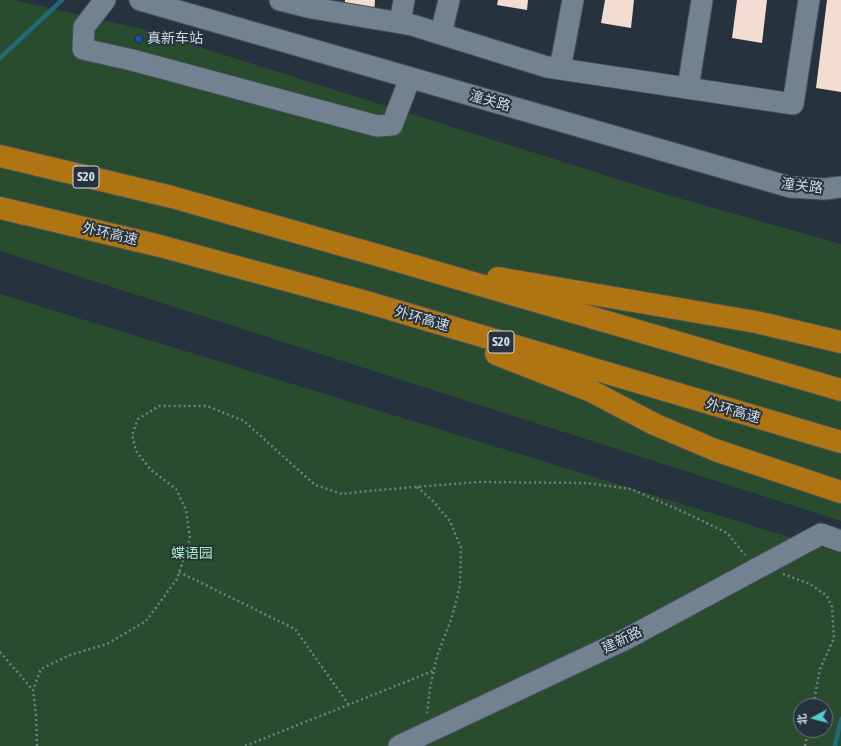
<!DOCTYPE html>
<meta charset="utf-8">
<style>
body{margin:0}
#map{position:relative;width:841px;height:746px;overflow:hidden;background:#26333f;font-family:"Asap Condensed","Noto Sans SC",sans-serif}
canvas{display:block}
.north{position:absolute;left:793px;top:698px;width:40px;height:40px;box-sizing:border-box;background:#26333f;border:1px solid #6b7681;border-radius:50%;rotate:263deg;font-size:11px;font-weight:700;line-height:16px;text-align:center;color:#d3dbe3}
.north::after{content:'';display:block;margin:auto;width:14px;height:18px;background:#52cdce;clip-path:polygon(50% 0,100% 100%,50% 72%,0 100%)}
</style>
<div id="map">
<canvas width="841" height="746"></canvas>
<div class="north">北</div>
</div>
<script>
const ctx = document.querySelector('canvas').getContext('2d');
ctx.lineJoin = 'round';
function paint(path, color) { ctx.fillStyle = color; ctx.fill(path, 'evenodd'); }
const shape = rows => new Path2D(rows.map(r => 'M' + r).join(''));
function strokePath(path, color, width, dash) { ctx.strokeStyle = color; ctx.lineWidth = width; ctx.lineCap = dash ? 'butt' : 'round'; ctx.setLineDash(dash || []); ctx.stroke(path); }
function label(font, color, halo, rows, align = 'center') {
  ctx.font = font + ' "Asap Condensed","Noto Sans SC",sans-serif'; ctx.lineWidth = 4; ctx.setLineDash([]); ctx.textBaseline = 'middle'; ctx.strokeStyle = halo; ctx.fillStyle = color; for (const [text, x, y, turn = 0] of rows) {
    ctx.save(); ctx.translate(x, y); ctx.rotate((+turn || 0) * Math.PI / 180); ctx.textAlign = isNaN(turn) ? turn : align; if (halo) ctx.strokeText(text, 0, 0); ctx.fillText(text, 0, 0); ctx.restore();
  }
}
paint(shape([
 [0,0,14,0,142,29,671,196,841,244,841,521,0,251],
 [0,294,841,553,841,746,0,746],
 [801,706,825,706,825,730,801,730]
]), '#294c2f');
strokePath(shape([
 [0,58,62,0],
 [835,746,841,719]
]), '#216a78', 4.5);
paint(shape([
 [345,0,375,0,374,14,344,9],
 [498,0,528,0,527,10,497,5],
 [605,0,634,0,631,28,601,23],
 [737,0,767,0,762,43,732,38],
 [827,0,841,0,841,92,816,88]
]), '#f3ddd3');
const minor = shape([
 [105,0,84,27,83,49,132,60,377,126,392,125,410,78],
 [140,0,790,187,825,189,841,187],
 [280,0,312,8,412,25,547,67,793,104,809,0],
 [400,23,404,0],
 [441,34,449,0],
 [560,69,573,0],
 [688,88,702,0],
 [399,746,628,638,821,534,841,541]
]);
const highway = shape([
 [0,156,172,197,384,257,841,390],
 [0,208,160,246,363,301,841,442],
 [498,278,756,322,841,342],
 [496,354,591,391,654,424,715,450,841,492]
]);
strokePath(minor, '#45505a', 23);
strokePath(highway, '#45505a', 24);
strokePath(shape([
 [417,487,432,500,450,521,461,548,460,586,451,620,437,656,430,688,427,713],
 [179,572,295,629,349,705],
 [783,574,810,584,827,596,832,607,834,638,820,669,813,706],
 [0,652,33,690],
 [37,746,36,714,33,690,41,669,70,655,107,644,146,621,177,579,190,538,186,510,176,489,151,470,136,451,132,435,138,419,159,406,207,406,244,421,315,485,342,494,378,490,478,482,586,483,631,489,686,513,727,533,745,555],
 [245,746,433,671],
 [805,746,808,730]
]), '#737e88', 2.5, [2, 3]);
strokePath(minor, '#738291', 21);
strokePath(highway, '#ae7512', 22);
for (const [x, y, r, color] of [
 [139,39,4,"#1a4fb4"]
]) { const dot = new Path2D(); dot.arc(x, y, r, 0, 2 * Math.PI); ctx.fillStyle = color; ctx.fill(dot); strokePath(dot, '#26333f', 1.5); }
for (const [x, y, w] of [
 [86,177,26],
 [501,342,26]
]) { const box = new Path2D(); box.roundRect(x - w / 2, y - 11, w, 22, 3); ctx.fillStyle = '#26333f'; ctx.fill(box); strokePath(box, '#d3dbe3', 1); }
label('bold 13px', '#d3dbe3', null, [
 ["S20",86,177],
 ["S20",501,342]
]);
label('14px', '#d3dbe3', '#26333f', [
 ["真新车站",147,39]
], 'left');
label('14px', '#d3dbe3', '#26333f', [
 ["潼关路",490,101,16],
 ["潼关路",802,186,7],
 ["外环高速",110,234,13],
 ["外环高速",422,319,16],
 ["外环高速",733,411,16],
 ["建新路",622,640,-26]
]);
label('14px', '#a9ecb3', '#26333f', [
 ["蝶语园",192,554]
]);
</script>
